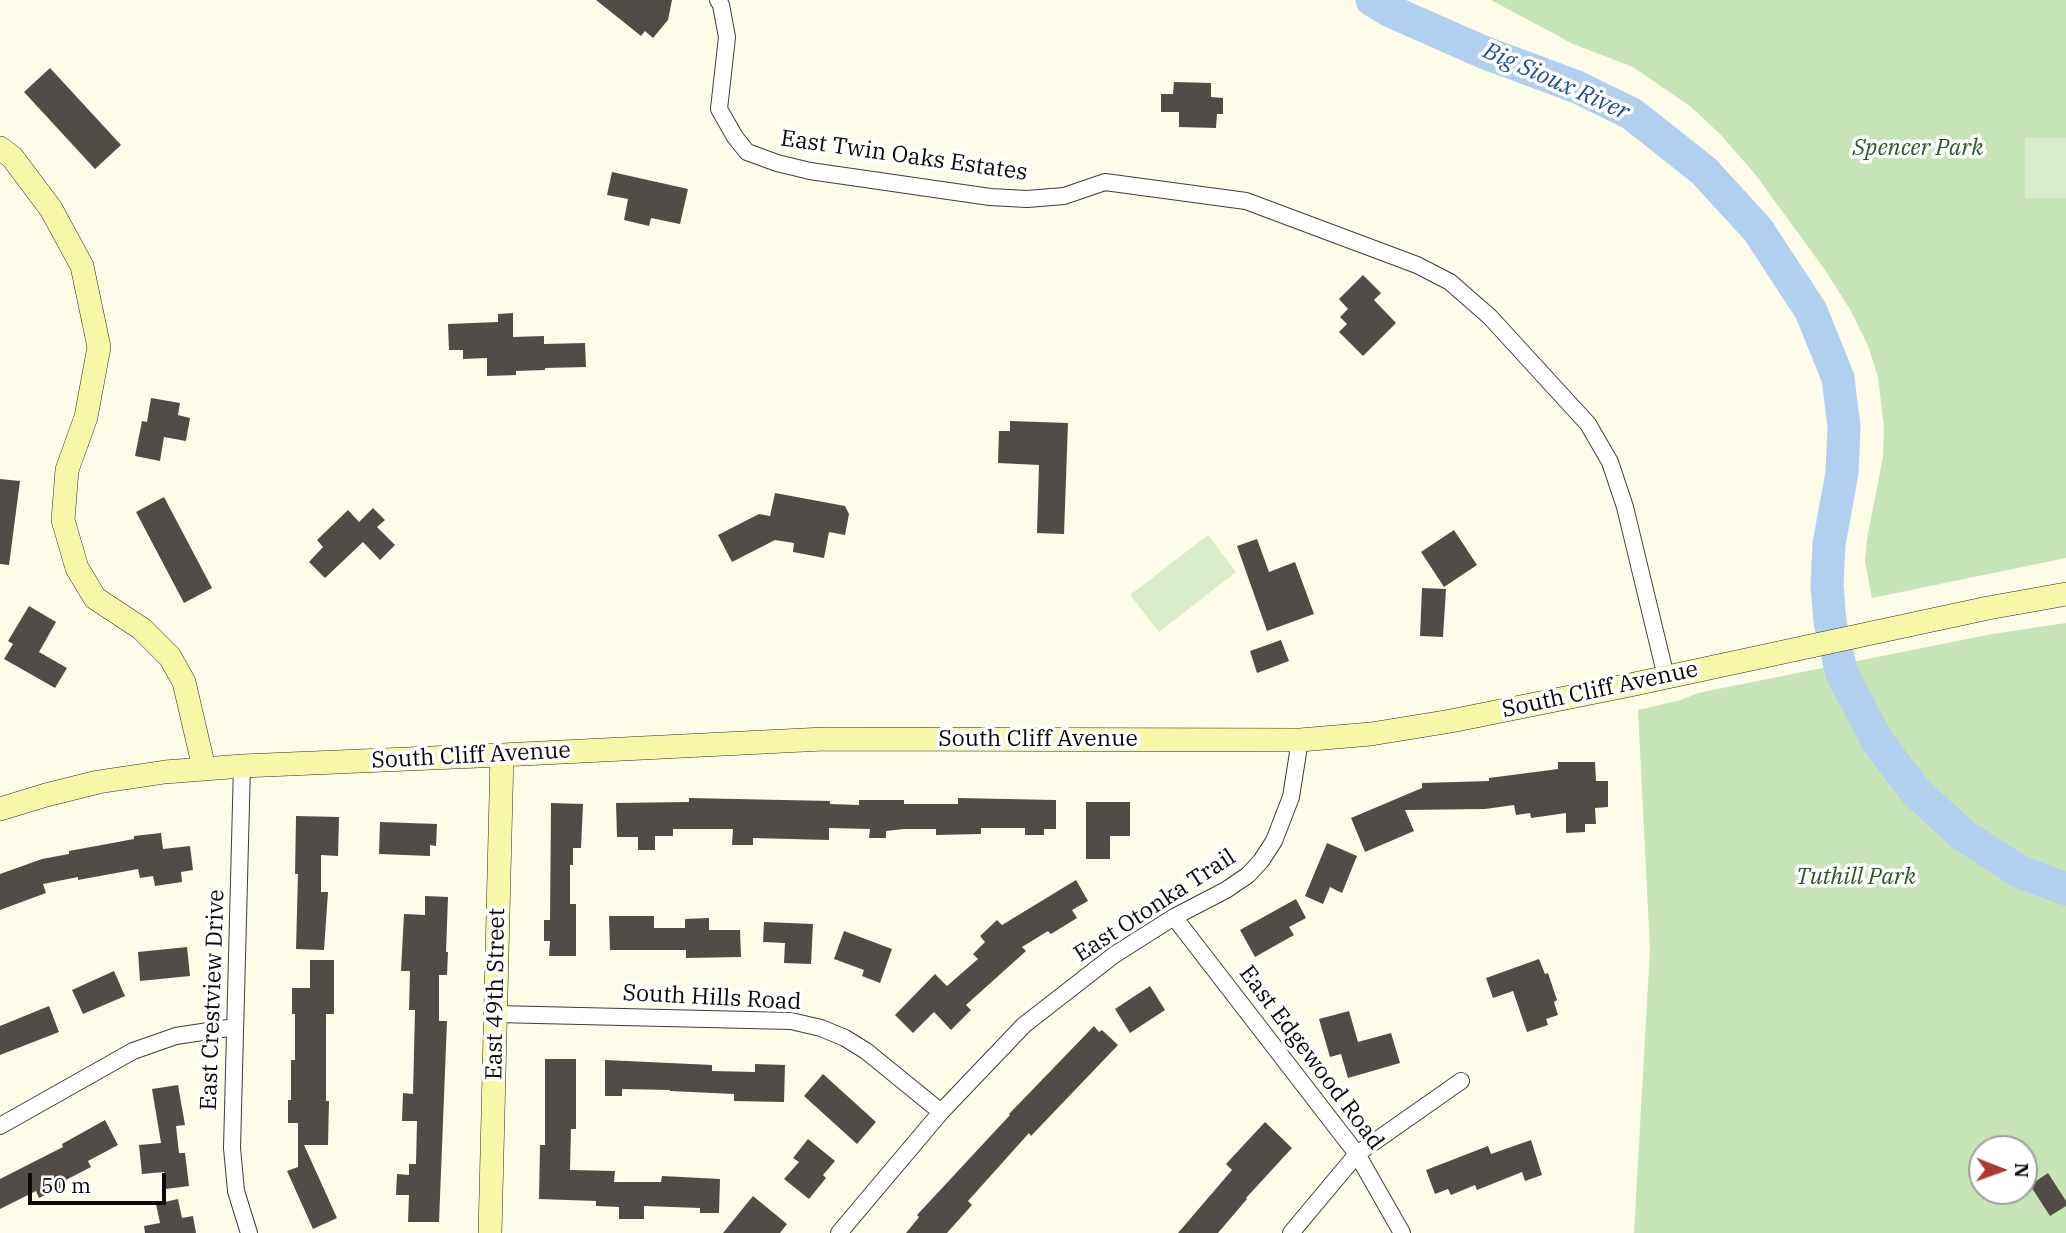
<!DOCTYPE html>
<style>
body{margin:0}
#map{position:relative;width:2066px;height:1233px;overflow:hidden;background:#fdfce8;font-family:"IBM Plex Serif",serif}
canvas{display:block}
.north{position:absolute;left:1968px;top:1135px;width:70px;height:70px;box-sizing:border-box;background:#fff;border:2px solid #9d9d9d;border-radius:50%;rotate:91deg;font-size:19px;font-weight:700;line-height:28px;text-align:center;color:#0a0a0a}
.north::after{content:'';display:block;margin:auto;width:24px;height:32px;background:#ad3a2e;clip-path:polygon(50% 0,100% 100%,50% 72%,0 100%)}
.scale{position:absolute;left:28px;top:1173px;width:138px;height:32px;box-sizing:border-box;border:4px solid #0a0a0a;border-top:0;padding-left:9px;font-size:21px;line-height:24px;white-space:nowrap;color:#0a0a0a;-webkit-text-stroke:5px #fff;paint-order:stroke}
</style>
<div id="map">
<canvas width="2066" height="1233"></canvas>
<div class="north">N</div>
<div class="scale">50 m</div>
</div>
<script>
const ctx = document.querySelector('canvas').getContext('2d');
ctx.lineJoin = 'round';
function paint(path, color) { ctx.fillStyle = color; ctx.fill(path, 'evenodd'); }
const shape = rows => new Path2D(rows.map(r => 'M' + r).join(''));
function strokePath(path, color, width, dash) { ctx.strokeStyle = color; ctx.lineWidth = width; ctx.lineCap = dash ? 'butt' : 'round'; ctx.setLineDash(dash || []); ctx.stroke(path); }
function label(font, color, halo, rows, align = 'center') {
  ctx.font = font + ' "IBM Plex Serif",serif'; ctx.lineWidth = 7; ctx.setLineDash([]); ctx.textBaseline = 'middle'; ctx.strokeStyle = halo; ctx.fillStyle = color; for (const [text, x, y, turn = 0] of rows) {
    ctx.save(); ctx.translate(x, y); ctx.rotate((+turn || 0) * Math.PI / 180); ctx.textAlign = isNaN(turn) ? turn : align; if (halo) ctx.strokeText(text, 0, 0); ctx.fillText(text, 0, 0); ctx.restore();
  }
}
paint(shape([
 [1491,0,2066,0,2066,558,1872,598,1865,561,1867,539,1883,457,1884,429,1878,377,1868,346,1851,311,1825,270,1755,174,1720,134,1690,106,1633,67,1573,44],
 [2066,623,2066,1233,1634,1233,1650,949,1638,710,1681,700,1698,693,1992,634],
 [1982,1149,2024,1149,2024,1191,1982,1191]
]), '#c7e4b6');
paint(shape([
 [2025,138,2066,138,2066,198,2025,198],
 [1208,535,1236,572,1159,632,1130,595]
]), '#daecc7');
strokePath(shape([
 [1372,0,1390,11,1483,52,1577,87,1632,114,1704,171,1758,230,1811,311,1838,378,1844,427,1842,473,1829,544,1827,586,1830,622,1842,674,1878,742,1916,792,1963,835,2020,872,2066,889]
]), '#b1d0f0', 33);
paint(shape([
 [596,0,672,0,668,20,653,38,645,31,641,36],
 [50,68,121,145,95,169,24,92],
 [1174,82,1211,83,1211,97,1223,98,1223,114,1217,114,1216,128,1179,127,1179,112,1161,112,1161,94,1173,94],
 [612,172,688,189,680,224,651,218,649,226,624,220,628,199,607,195],
 [1363,275,1381,293,1374,300,1396,323,1363,356,1339,332,1347,324,1340,317,1348,309,1339,299],
 [513,313,513,337,544,336,544,344,585,343,586,367,545,368,545,370,516,371,516,375,487,376,487,358,463,359,463,350,449,350,448,324,498,322,498,314],
 [151,398,180,403,178,415,190,418,186,441,164,437,160,461,135,456,142,421,147,422],
 [1010,421,1068,423,1064,534,1037,533,1039,465,998,463,999,431,1010,431],
 [0,479,20,481,9,565,0,564],
 [775,493,845,506,849,514,845,535,829,532,824,558,793,552,794,543,775,540,732,562,718,535,759,514,770,516],
 [164,497,212,588,184,603,136,512],
 [373,508,385,520,377,527,395,545,380,560,363,542,325,578,309,562,323,547,317,540,348,510,359,522],
 [1454,530,1477,565,1444,587,1421,552],
 [1257,539,1269,572,1295,562,1314,614,1267,631,1237,546],
 [1422,588,1446,589,1443,637,1420,636],
 [29,606,56,622,39,652,67,668,55,688,4,659,13,644,8,641],
 [1281,640,1289,661,1257,673,1250,651],
 [1558,762,1595,762,1596,781,1608,781,1608,807,1595,808,1596,824,1585,824,1585,832,1566,833,1566,813,1531,818,1530,813,1516,815,1514,805,1485,809,1405,810,1414,831,1365,852,1351,818,1422,788,1422,783,1489,781,1489,778,1558,769],
 [689,798,830,801,830,804,859,805,859,800,904,800,904,804,958,804,958,798,1056,800,1056,829,1044,829,1044,835,1025,835,1025,828,981,828,981,834,936,835,936,829,904,829,886,831,886,838,869,838,870,829,829,828,829,840,753,838,753,845,732,845,733,829,673,829,673,836,655,836,655,850,638,850,638,837,617,837,616,803,689,802],
 [1086,802,1130,802,1130,836,1110,836,1110,859,1086,859],
 [551,803,583,804,581,848,573,848,573,865,570,865,570,904,576,904,576,956,549,956,550,941,544,941,544,920,550,920],
 [296,816,339,817,338,856,321,855,321,892,328,892,324,950,296,949,298,874,295,874],
 [380,822,437,824,436,846,430,845,430,856,379,854],
 [161,833,163,849,190,846,193,870,181,872,182,882,155,886,153,876,140,878,138,869,78,880,78,877,43,884,46,893,0,910,0,874,42,859,69,854,69,851,134,839,134,836],
 [1327,843,1357,856,1342,893,1330,887,1323,904,1305,896],
 [1076,880,1088,901,1072,910,1077,918,1051,934,1048,931,1022,947,1026,951,966,1005,971,1010,951,1030,934,1012,913,1033,895,1015,935,974,947,986,978,959,973,954,985,942,980,936,997,920,1002,925],
 [425,896,448,897,446,952,448,952,447,975,439,975,439,1021,447,1021,439,1222,408,1222,409,1195,396,1195,397,1174,409,1175,409,1164,416,1164,417,1121,402,1121,403,1093,413,1094,415,1010,409,1010,410,971,401,971,404,914,425,915],
 [1296,899,1306,918,1289,927,1294,935,1255,957,1240,930],
 [609,916,654,916,654,928,685,928,685,919,709,918,709,930,740,930,741,957,686,958,686,950,610,950],
 [764,922,813,924,811,964,784,963,785,943,763,942],
 [844,931,892,949,880,983,862,976,864,970,834,959],
 [187,947,190,976,140,981,138,952],
 [1539,959,1545,974,1548,973,1557,1000,1554,1002,1558,1015,1546,1019,1548,1025,1527,1032,1513,991,1493,998,1486,978],
 [310,960,334,960,334,1014,326,1014,326,1101,329,1101,328,1145,304,1145,337,1218,313,1229,287,1171,298,1167,298,1123,288,1123,288,1100,291,1100,291,1060,295,1060,295,1014,292,1014,292,988,310,988],
 [114,971,125,996,83,1014,72,990],
 [1150,986,1165,1010,1130,1033,1115,1009],
 [49,1006,59,1032,0,1055,0,1026],
 [1349,1011,1358,1042,1391,1033,1400,1063,1348,1078,1341,1054,1330,1057,1319,1019],
 [1094,1026,1099,1032,1102,1030,1118,1045,1031,1136,1029,1133,977,1191,968,1201,972,1205,947,1233,906,1233,919,1217,917,1215,1010,1115,1009,1114],
 [545,1059,576,1059,576,1129,571,1129,570,1170,615,1171,614,1182,661,1182,662,1176,720,1179,719,1213,700,1213,700,1208,644,1206,644,1219,619,1219,619,1207,596,1206,596,1201,539,1199,540,1145,545,1145],
 [605,1060,712,1065,712,1071,755,1072,755,1064,785,1065,784,1102,734,1101,734,1094,670,1091,670,1090,622,1089,622,1096,605,1096],
 [823,1074,876,1122,857,1144,804,1096],
 [178,1085,185,1125,176,1126,179,1153,185,1153,189,1186,166,1189,164,1172,142,1174,139,1145,161,1143,152,1089],
 [105,1120,118,1145,88,1161,91,1167,60,1183,62,1187,39,1198,36,1191,0,1209,0,1179,63,1147,62,1144],
 [1265,1122,1292,1148,1246,1198,1247,1199,1218,1233,1178,1233,1232,1170,1226,1164],
 [808,1139,835,1161,823,1175,826,1178,809,1199,784,1179,799,1162,793,1158],
 [1531,1140,1542,1175,1525,1181,1522,1172,1477,1190,1475,1185,1451,1195,1448,1189,1435,1194,1426,1170,1488,1146,1491,1154],
 [2048,1173,2066,1201,2066,1206,2050,1216,2030,1185],
 [753,1196,787,1224,780,1233,723,1233],
 [178,1199,182,1218,193,1216,196,1233,145,1233,144,1226,160,1223,156,1204]
]), '#514c47');
const street = shape([
 [718,0,721,5,727,37,719,109,735,137,747,152,777,163,810,171,990,197,1027,199,1064,196,1105,182,1246,201,1417,265,1450,282,1490,317,1588,424,1610,462,1625,507,1666,677],
 [242,766,232,1148,236,1191,249,1233],
 [1174,917,1357,1154,1402,1233],
 [496,1014,791,1021,821,1028,845,1038,866,1051,941,1112],
 [0,1126,133,1051,176,1036,235,1027],
 [839,1233,941,1112,1024,1025,1114,955,1174,917,1226,890,1248,875,1261,861,1274,841,1291,797,1300,740],
 [1291,1233,1357,1154,1461,1081]
]);
const secondary = shape([
 [0,148,12,157,51,209,82,266,99,347,86,417,67,470,63,520,77,568,95,598,142,629,170,657,184,682,204,768],
 [0,809,46,795,98,782,165,772,242,766,502,755,824,739,1300,740,1371,734,1451,721,1630,685,1988,608,2066,594],
 [490,1233,502,755]
]);
strokePath(street, '#3d3d3d', 18);
strokePath(secondary, '#2c2c2c', 24);
strokePath(street, '#fff', 16);
strokePath(secondary, '#f6f8a8', 23);
label('italic 23px', '#255b21', '#fff', [
 ["Spencer Park",1918,148],
 ["Tuthill Park",1856,877]
]);
label('23px', '#0a0a0a', '#fff', [
 ["East Twin Oaks Estates",904,156,8],
 ["South Cliff Avenue",1600,690,-12],
 ["South Cliff Avenue",1038,739],
 ["South Cliff Avenue",471,756,-3],
 ["East Otonka Trail",1155,906,-33],
 ["East 49th Street",496,994,-89],
 ["South Hills Road",712,998,3],
 ["East Crestview Drive",213,1000,-88],
 ["East Edgewood Road",1311,1058,53]
]);
label('italic 24px', '#1f4e90', '#fff', [
 ["Big Sioux River",1556,82,24]
]);
</script>
